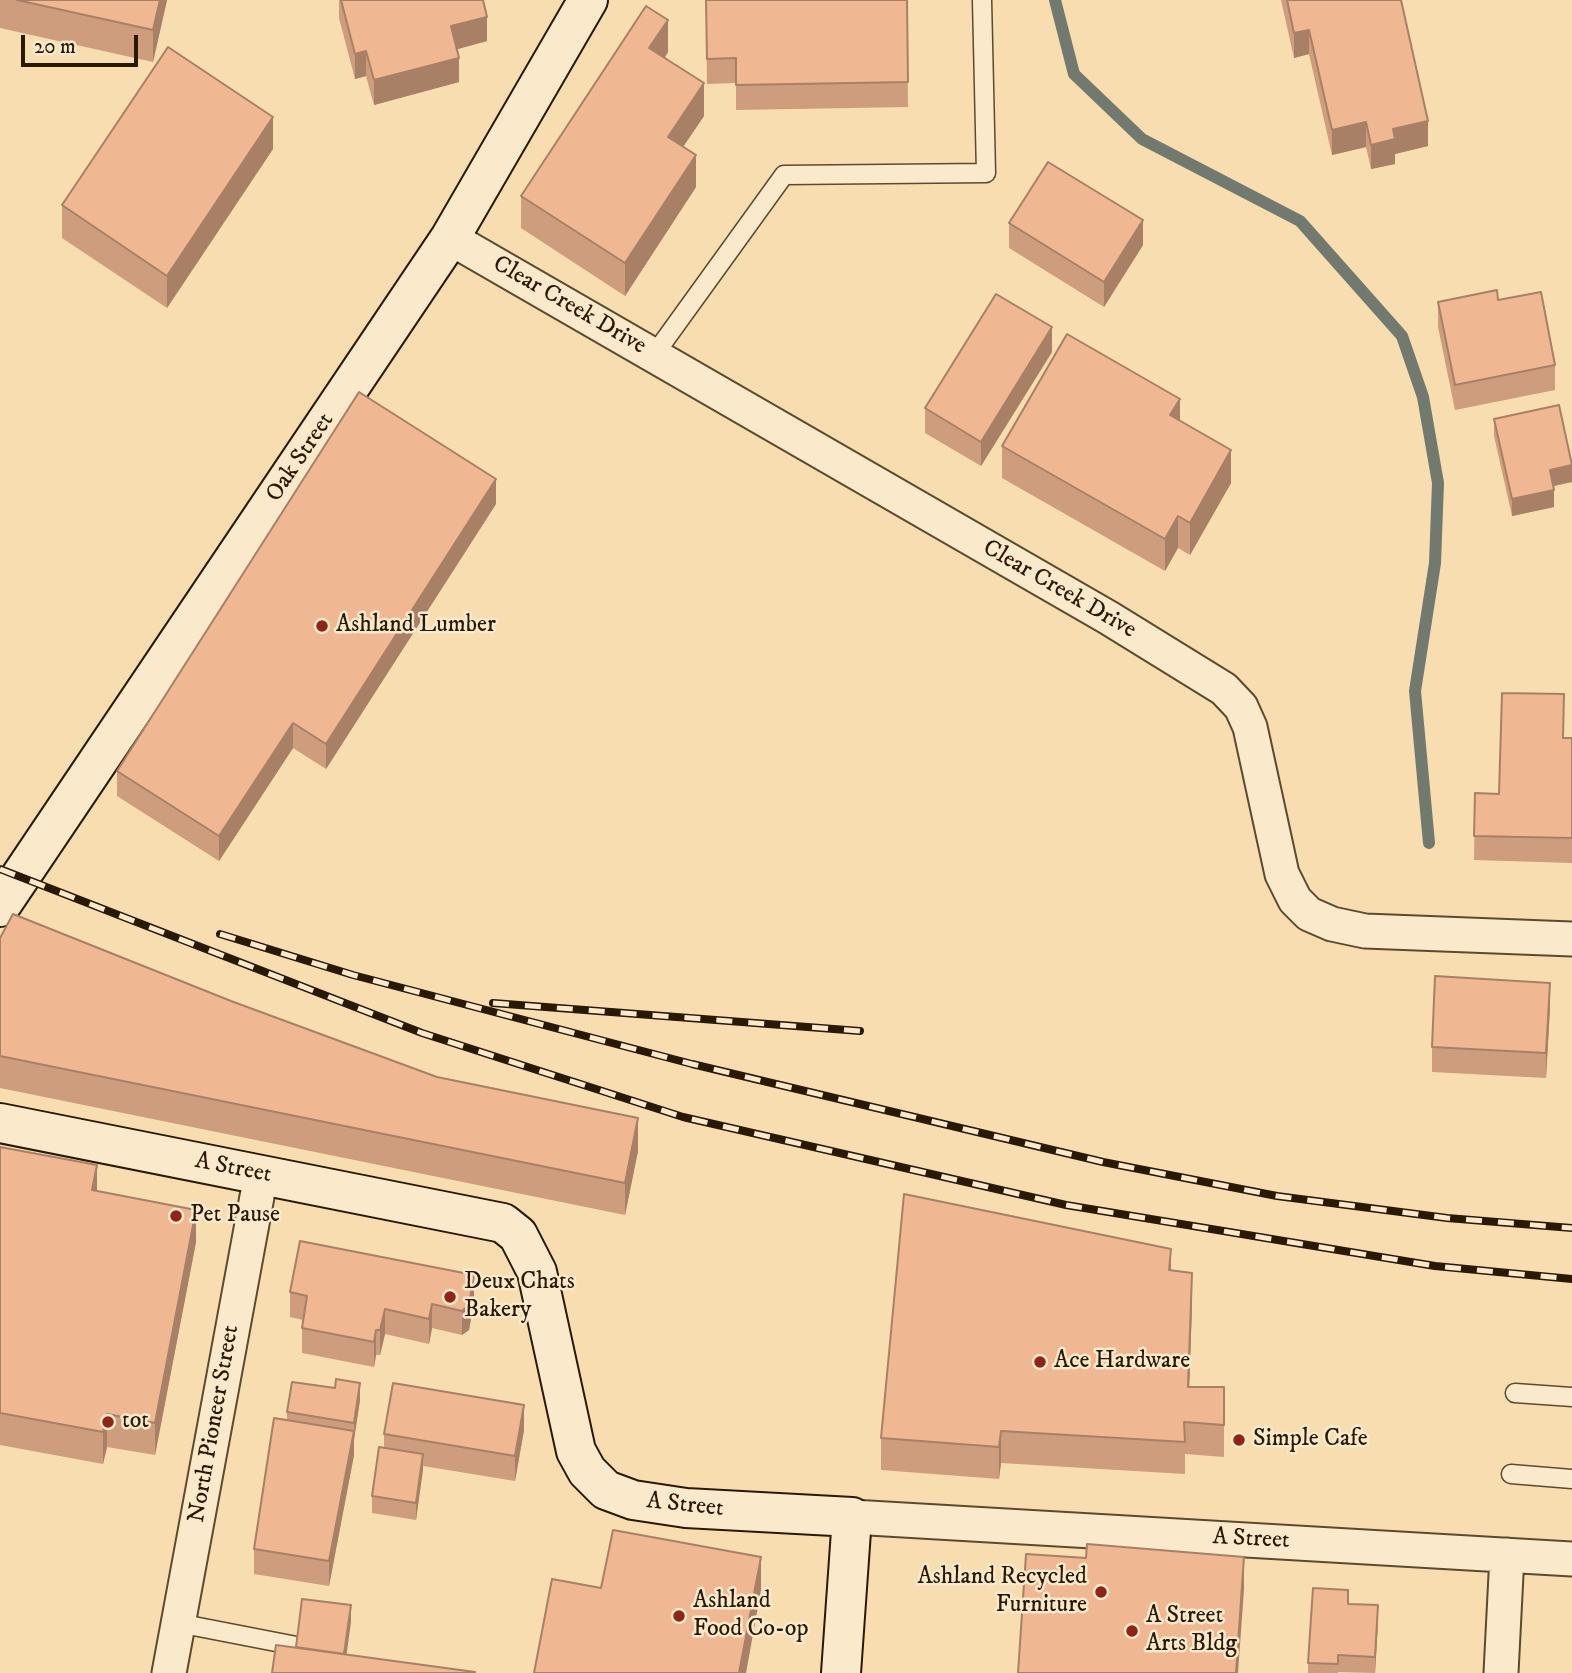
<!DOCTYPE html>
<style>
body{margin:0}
#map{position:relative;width:1572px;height:1673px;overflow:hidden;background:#f7ddaf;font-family:"IM FELL DW Pica",serif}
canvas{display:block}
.scale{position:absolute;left:21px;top:35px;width:117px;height:32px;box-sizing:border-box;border:4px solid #291903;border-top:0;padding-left:9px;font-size:21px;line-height:24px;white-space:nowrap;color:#291903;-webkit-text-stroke:5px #fae9cb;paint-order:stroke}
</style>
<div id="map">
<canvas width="1572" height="1673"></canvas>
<div class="scale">20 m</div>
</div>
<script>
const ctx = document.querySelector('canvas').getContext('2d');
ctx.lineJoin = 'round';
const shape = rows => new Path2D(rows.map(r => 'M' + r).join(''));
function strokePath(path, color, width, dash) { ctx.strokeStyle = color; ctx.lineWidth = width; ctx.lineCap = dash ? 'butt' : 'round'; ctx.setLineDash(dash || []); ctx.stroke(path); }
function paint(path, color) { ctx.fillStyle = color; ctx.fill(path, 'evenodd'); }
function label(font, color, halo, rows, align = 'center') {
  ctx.font = font + ' "IM FELL DW Pica",serif'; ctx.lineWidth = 5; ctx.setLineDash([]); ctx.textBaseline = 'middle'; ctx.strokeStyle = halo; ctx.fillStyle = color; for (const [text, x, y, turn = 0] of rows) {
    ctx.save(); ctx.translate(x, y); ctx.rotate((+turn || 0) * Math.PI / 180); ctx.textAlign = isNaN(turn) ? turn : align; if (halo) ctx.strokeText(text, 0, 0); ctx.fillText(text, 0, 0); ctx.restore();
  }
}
strokePath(shape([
 [1055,0,1074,74,1142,139,1300,221,1402,336,1423,397,1438,483,1435,563,1415,691,1429,843]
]), '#72796e', 12);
const lane = shape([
 [654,355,784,175,986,173,982,0],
 [1515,1393,1572,1397],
 [1511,1474,1572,1479],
 [178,1623,317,1650]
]);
const street = shape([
 [450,238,1109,618,1224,689,1241,707,1250,727,1282,874,1295,900,1309,914,1332,924,1365,931,1572,939],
 [852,1517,1572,1559],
 [169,1673,261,1175],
 [1501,1673,1507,1555]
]);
const secondary = shape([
 [0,907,450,238,588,0],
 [0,1123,503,1223,518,1235,537,1272,576,1451,587,1471,606,1490,633,1500,686,1508,852,1517,841,1673]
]);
strokePath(lane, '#5c4a2e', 21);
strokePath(street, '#5c4a2e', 37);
strokePath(secondary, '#291903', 42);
strokePath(lane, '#fae9cb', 18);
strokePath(street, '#fae9cb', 33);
strokePath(secondary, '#fae9cb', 38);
const rail = shape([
 [0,869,422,1033,683,1117,1066,1205,1435,1266,1572,1279],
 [220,934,353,975,692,1064,1103,1162,1277,1196,1447,1218,1572,1228],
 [493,1003,860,1031]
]);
strokePath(rail, '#291903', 8);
strokePath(rail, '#fae9cb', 5, [16]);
paint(shape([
 [0,0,167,0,153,62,0,28],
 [339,0,483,0,487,41,457,49,459,82,374,105,366,76,355,79,339,18],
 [706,0,907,0,908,107,736,110,736,83,707,84],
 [1281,0,1401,0,1428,146,1395,154,1395,164,1371,169,1366,147,1332,155,1309,54,1294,58],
 [668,52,665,58,704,116,683,147,696,187,625,296,521,228,521,196],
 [273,149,167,308,62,238,62,205],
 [1009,223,1143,245,1104,307,1009,248],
 [1498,300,1555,365,1555,390,1455,410,1438,327,1438,302],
 [1052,352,981,466,925,433,925,408],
 [1494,419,1553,486,1554,507,1512,516,1494,436],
 [1180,421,1231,483,1190,555,1178,548,1165,571,1002,478,1002,446],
 [496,504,326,769,293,748,219,861,117,796,117,771],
 [1563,738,1572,738,1572,863,1474,860,1475,793,1499,794],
 [0,938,638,1151,625,1215,0,1088],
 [1550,1008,1546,1078,1432,1072,1432,1047],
 [0,1147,97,1191,196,1242,155,1455,107,1447,103,1464,0,1445],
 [1171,1270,1192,1306,1189,1387,1224,1387,1224,1457,1185,1454,1185,1474,1001,1463,999,1479,881,1470,881,1438],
 [290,1292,474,1300,469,1330,462,1335,432,1328,429,1344,385,1334,380,1355,376,1355,374,1367,302,1353,302,1328,303,1320,290,1317],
 [360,1400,354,1439,354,1455,329,1586,254,1574,254,1549,287,1420,287,1412],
 [524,1430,515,1481,423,1466,416,1520,372,1513,372,1496,384,1448,384,1434],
 [1348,1604,1378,1622,1375,1673,1338,1672,1338,1673,1308,1673,1308,1663]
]), '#ce9d7e');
paint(shape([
 [160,0,167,0,153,62,153,30],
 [487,17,487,41,451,51,451,26],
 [668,20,668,52,649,80,649,48],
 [1309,30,1309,54,1294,58,1294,33],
 [366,51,366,76,355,79,355,54],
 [459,58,459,82,374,105,374,80],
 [704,83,704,116,668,169,668,137],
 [273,117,273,149,167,308,167,276],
 [1428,121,1428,146,1395,154,1395,164,1371,169,1371,145,1393,129],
 [1366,122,1366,147,1332,155,1332,130],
 [696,155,696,187,625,296,625,263],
 [1143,220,1143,245,1104,307,1104,282],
 [1052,327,1052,352,981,466,981,442],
 [1180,399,1180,431,1170,415],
 [1231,450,1231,483,1190,555,1190,523],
 [1572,465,1572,482,1550,487,1550,470],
 [496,479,496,504,326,769,326,744],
 [1554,490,1554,507,1512,516,1512,499],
 [1178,516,1178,548,1165,571,1165,539],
 [293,723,293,748,219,861,219,836],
 [1550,983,1550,1008,1546,1078,1546,1053],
 [638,1118,638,1151,625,1215,625,1183],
 [97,1165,97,1198,92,1190],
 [196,1210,196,1242,155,1455,155,1423],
 [1171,1249,1171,1281,1169,1270],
 [1192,1273,1192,1306,1188,1420,1188,1387],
 [474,1275,474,1300,469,1330,462,1335,462,1311],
 [432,1304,432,1328,429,1344,429,1319],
 [385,1309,385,1334,380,1355,380,1330],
 [376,1330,376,1355,374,1367,374,1342],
 [360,1383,360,1400,354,1440,354,1423],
 [524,1405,524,1430,515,1481,515,1456],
 [107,1414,107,1447,103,1464,103,1432],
 [354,1431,354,1455,329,1586,329,1561],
 [1001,1431,1001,1463,999,1479,999,1447],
 [423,1454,423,1470,416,1520,416,1503],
 [761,1557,761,1590,746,1673,739,1673],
 [1244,1557,1244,1589,1238,1673,1236,1673],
 [351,1605,351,1622,344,1673,343,1662],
 [1378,1605,1378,1622,1375,1673,1375,1657]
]), '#a78066');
const building = shape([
 [17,0,160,0,153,30,17,0],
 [341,0,483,0,487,17,451,26,459,58,374,80,366,51,355,54,341,0],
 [706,0,907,0,908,82,736,85,736,58,707,59,706,0],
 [1287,0,1401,0,1428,121,1393,129,1395,139,1371,145,1366,122,1332,130,1309,30,1294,33,1287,0],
 [646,6,668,20,649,48,704,83,668,137,696,155,625,263,521,196,646,6],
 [168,47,273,117,167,276,62,205,168,47],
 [1048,162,1143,220,1104,282,1009,223,1048,162],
 [1497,290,1498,300,1541,292,1555,365,1455,385,1438,302,1497,290],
 [996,294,1052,327,981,442,925,408,996,294],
 [1067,334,1180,399,1170,415,1231,450,1190,523,1178,516,1165,539,1002,446,1067,334],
 [359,392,496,479,326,744,293,723,219,836,117,771,359,392],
 [1559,405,1572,465,1550,470,1554,490,1512,499,1494,419,1559,405],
 [1502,693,1564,694,1563,738,1572,738,1572,838,1474,836,1475,793,1499,794,1502,693],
 [13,914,231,1001,437,1077,638,1118,625,1183,0,1056,0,938,13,914],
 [1435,976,1550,983,1546,1053,1432,1047,1435,976],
 [0,1147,97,1165,92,1190,196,1210,155,1423,107,1414,103,1432,0,1413,0,1147],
 [904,1194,1171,1249,1169,1270,1192,1273,1188,1387,1224,1387,1224,1425,1184,1422,1185,1442,1001,1431,999,1447,881,1438,904,1194],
 [300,1241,474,1275,469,1305,462,1311,432,1304,429,1319,385,1309,380,1330,376,1330,374,1342,302,1328,307,1296,290,1292,300,1241],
 [336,1379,360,1383,354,1423,287,1412,292,1382,335,1388,336,1379],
 [393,1383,524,1405,515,1456,384,1434,393,1383],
 [274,1418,354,1431,329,1561,254,1549,274,1418],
 [379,1447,423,1454,416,1503,372,1496,379,1447],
 [613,1530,761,1557,739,1673,534,1673,552,1579,601,1588,613,1530],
 [1087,1544,1244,1557,1236,1673,1018,1673,1026,1554,1086,1558,1087,1544],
 [1313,1588,1348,1590,1348,1604,1378,1605,1375,1657,1338,1655,1338,1664,1308,1663,1313,1588],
 [302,1599,351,1605,344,1654,296,1647,302,1599],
 [276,1645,475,1672,475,1673,272,1673,276,1645]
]);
paint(building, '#efb792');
strokePath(building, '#a78066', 2);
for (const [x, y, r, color] of [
 [322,626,7,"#8f2418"],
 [176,1216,7,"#8f2418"],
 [450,1297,7,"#8f2418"],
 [1040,1362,7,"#8f2418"],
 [108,1422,7,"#8f2418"],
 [1239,1440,7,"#8f2418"],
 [1101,1592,7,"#8f2418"],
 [679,1616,7,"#8f2418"],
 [1132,1631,7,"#8f2418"]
]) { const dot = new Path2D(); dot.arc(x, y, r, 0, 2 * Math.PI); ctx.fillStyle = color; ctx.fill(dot); strokePath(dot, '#fae9cb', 2.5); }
label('24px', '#291903', '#fae9cb', [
 ["Clear Creek Drive",569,306,30],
 ["Oak Street",301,458,-56],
 ["Clear Creek Drive",1059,590,30],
 ["A Street",233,1169,11],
 ["North Pioneer Street",215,1424,-80],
 ["A Street",685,1506,6],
 ["A Street",1251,1540,3]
]);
label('24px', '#291903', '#fae9cb', [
 ["Ashland Lumber",336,626],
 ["Pet Pause",190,1216],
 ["Deux Chats",464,1283],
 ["Bakery",464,1311],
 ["Ace Hardware",1054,1362],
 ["tot",122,1422],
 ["Simple Cafe",1253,1440],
 ["Ashland Recycled",1087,1578,"right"],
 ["Furniture",1087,1606,"right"],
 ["Ashland",693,1602],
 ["Food Co-op",693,1630],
 ["A Street",1146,1617],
 ["Arts Bldg",1146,1645]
], 'left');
</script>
